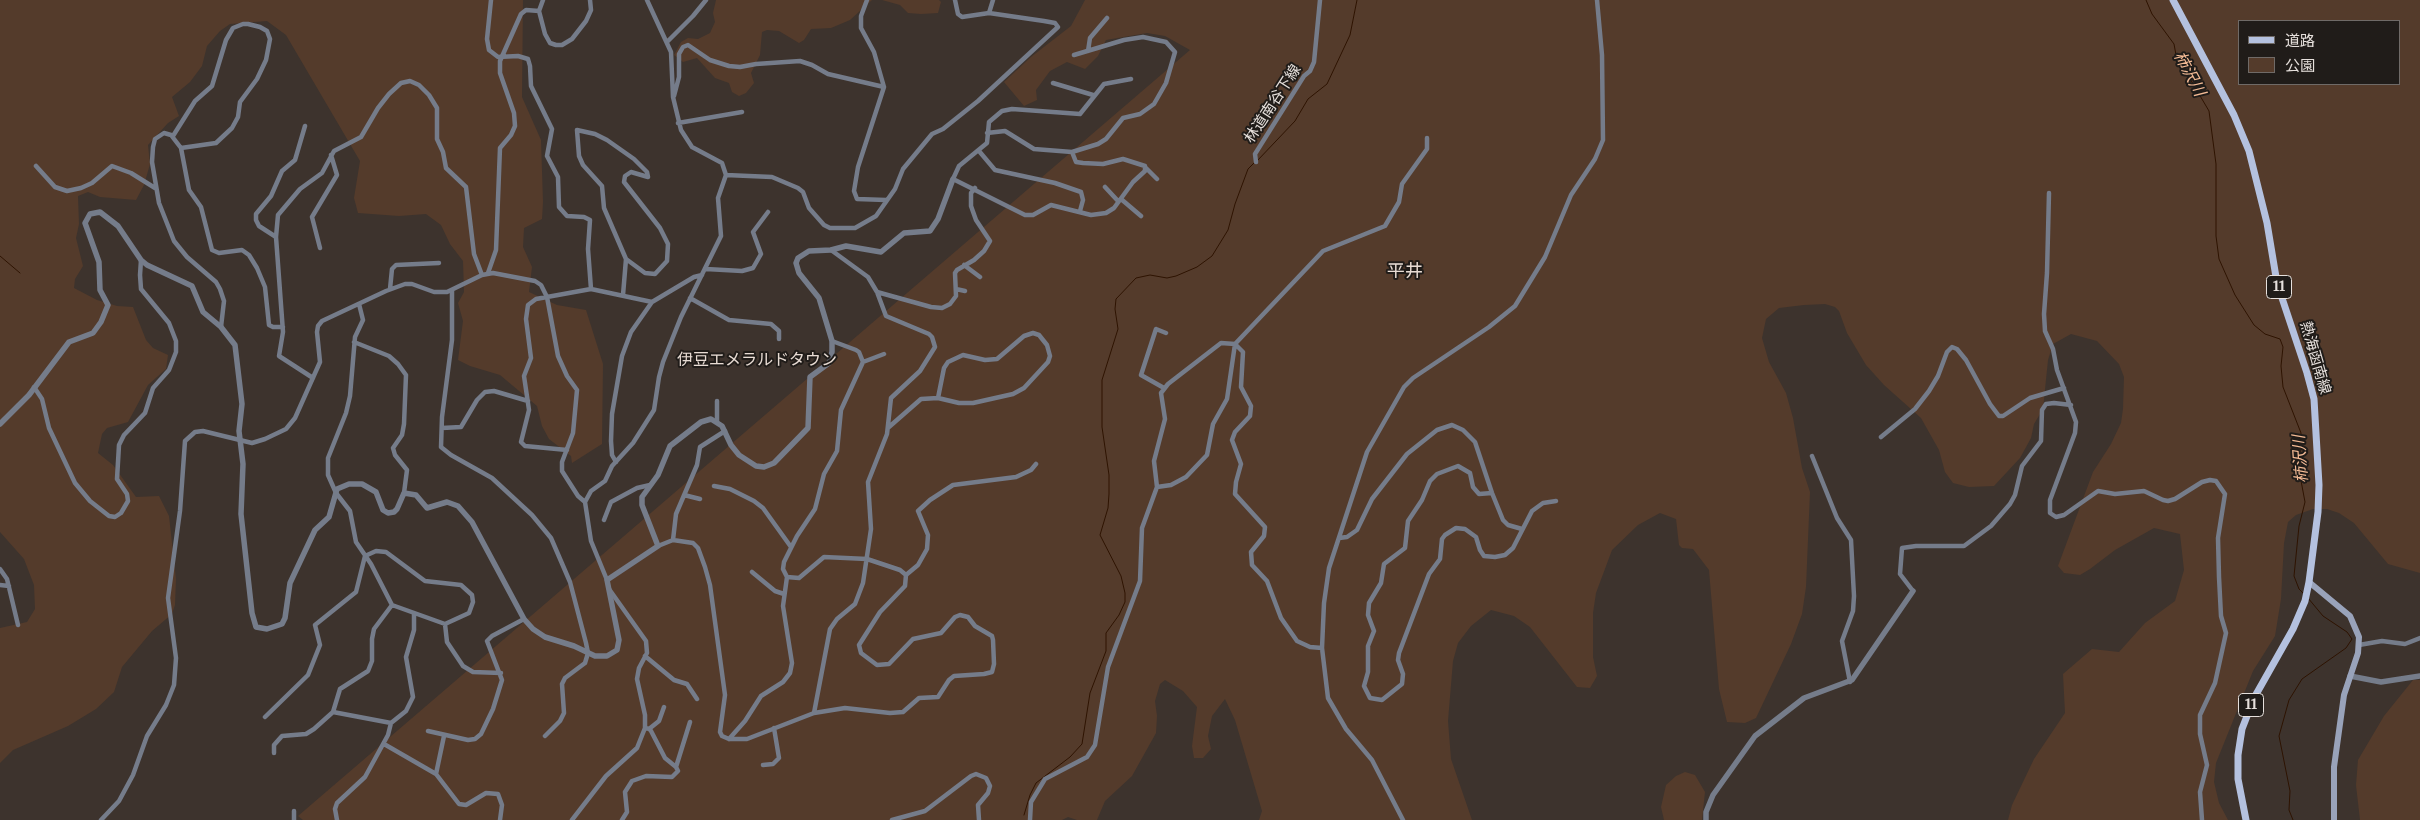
<!DOCTYPE html>
<meta charset="utf-8">
<style>
body{margin:0}
#map{position:relative;width:2420px;height:820px;overflow:hidden;background:#3d332d;font-family:Merriweather,"Noto Sans JP",serif}
canvas{display:block}
.legend{position:absolute;left:2238px;top:20px;width:162px;height:65px;box-sizing:border-box;background:#201c19;border:1px solid #6f6a67;margin:0;padding:6px 9px;list-style:none;font-size:15px;color:#e6e0dc}
.legend li{display:flex;align-items:center;gap:10px;height:25px}
.legend b{width:25px;border:1px solid #6f6a67}
</style>
<div id="map">
<canvas width="2420" height="820"></canvas>
<ul class="legend">
<li><b style="height:6px;background:#b4c1df"></b>道路</li>
<li><b style="height:14px;background:#543b2b"></b>公園</li>
</ul>
</div>
<script>
const ctx = document.querySelector('canvas').getContext('2d');
ctx.lineJoin = 'round';
function paint(path, color) { ctx.fillStyle = color; ctx.fill(path, 'evenodd'); }
const shape = rows => new Path2D(rows.map(r => 'M' + r).join(''));
function strokePath(path, color, width, dash) { ctx.strokeStyle = color; ctx.lineWidth = width; ctx.lineCap = dash ? 'butt' : 'round'; ctx.setLineDash(dash || []); ctx.stroke(path); }
function label(font, color, halo, rows, align = 'center') {
  ctx.font = font + ' Merriweather,"Noto Sans JP",serif'; ctx.lineWidth = 4; ctx.setLineDash([]); ctx.textBaseline = 'middle'; ctx.strokeStyle = halo; ctx.fillStyle = color; for (const [text, x, y, turn = 0] of rows) {
    ctx.save(); ctx.translate(x, y); ctx.rotate((+turn || 0) * Math.PI / 180); ctx.textAlign = isNaN(turn) ? turn : align; if (halo) ctx.strokeText(text, 0, 0); ctx.fillText(text, 0, 0); ctx.restore();
  }
}
paint(shape([
 [0,0,523,0,522,97,541,140,543,202,542,219,524,228,523,247,532,267,529,292,557,305,586,310,603,364,602,444,572,463,571,456,549,439,542,426,537,406,500,375,470,366,458,360,463,321,458,303,464,292,463,261,450,244,441,225,426,214,399,216,358,213,354,198,360,161,286,35,267,21,230,24,220,31,207,46,202,66,190,82,172,97,179,116,168,123,148,145,150,164,144,185,136,200,100,197,88,192,78,196,79,224,76,238,83,266,75,279,74,288,97,300,117,306,133,307,146,340,153,348,168,355,166,369,148,385,128,422,107,428,102,434,98,453,113,465,136,497,159,496,169,516,176,579,175,605,172,614,152,631,122,667,114,692,96,709,68,726,13,750,0,763,0,628,27,622,35,609,34,585,24,559,0,532],
 [716,0,872,0,850,20,831,28,811,29,804,40,799,43,779,31,767,30,762,32,760,55,751,73,754,83,746,93,739,96,732,92,729,83,715,78,697,58,683,62,674,55,681,42,688,38,698,39,710,33,715,22,713,13],
 [882,0,939,0,941,2,938,13,921,14,908,13,900,5],
 [1085,0,2420,0,2420,573,2388,564,2354,523,2339,513,2327,509,2313,509,2296,515,2288,522,2284,543,2281,599,2275,636,2253,671,2216,763,2214,782,2219,803,2228,820,2008,820,2012,805,2034,759,2065,713,2063,674,2092,649,2119,652,2145,623,2175,601,2184,570,2180,534,2154,528,2115,550,2090,569,2080,575,2064,573,2058,566,2093,472,2111,444,2121,423,2123,409,2124,377,2119,364,2097,341,2071,334,2053,344,2048,360,2043,409,2034,424,2031,438,2020,458,1994,486,1969,487,1953,483,1945,472,1939,450,1921,418,1884,385,1866,365,1847,333,1839,311,1835,307,1825,304,1804,305,1779,308,1766,319,1762,338,1769,362,1786,393,1793,418,1802,468,1810,492,1806,587,1802,614,1791,644,1756,718,1745,723,1727,722,1719,689,1709,570,1693,549,1682,548,1679,545,1676,519,1660,513,1638,525,1612,550,1596,593,1593,613,1593,657,1597,676,1590,688,1577,687,1530,627,1514,616,1491,610,1471,626,1458,643,1453,661,1448,721,1451,759,1472,820,1259,820,1262,811,1235,720,1225,699,1212,716,1208,736,1211,749,1203,758,1194,758,1192,746,1197,707,1183,691,1165,680,1160,684,1155,701,1157,716,1156,733,1132,776,1105,801,1097,820,1077,820,1068,817,1062,820,303,820,298,816,1190,50,1165,36,1147,33,1106,40,1098,56,1085,69,1067,62,1050,71,1036,90,1037,100,1024,106,1004,82,1031,57,1071,26],
 [2239,21,2399,21,2399,84,2239,84],
 [2413,680,2420,680,2420,820,2360,820,2356,785,2358,760,2384,716],
 [1685,772,1695,775,1705,792,1702,820,1664,820,1661,807,1666,785,1676,776]
]), '#543b2b');
strokePath(shape([
 [2146,0,2152,14,2174,44,2176,55,2209,111,2216,164,2216,236,2219,259,2235,295,2254,325,2265,334,2280,339,2283,347,2281,366,2283,387,2301,433,2299,470,2305,502,2299,526,2294,576,2299,589,2303,593],
 [1257,161,1295,121,1308,99,1327,84,1350,35,1357,0],
 [0,256,20,273],
 [1024,815,1030,795,1036,783,1070,757,1082,744,1090,693,1106,651,1106,633,1119,615,1125,602,1125,593,1121,576,1100,535,1108,508,1109,494,1109,475,1102,427,1102,380,1118,329,1115,309,1116,299,1136,278,1150,275,1167,278,1176,276,1197,267,1212,256,1228,230,1235,204,1248,169,1254,163],
 [2293,820,2289,810,2290,791,2279,736,2289,700,2302,679,2346,648,2352,639,2347,632,2323,616,2308,598]
]), '#2e1301', 1);
strokePath(shape([
 [491,0,487,39,489,50,498,57,518,56,528,59,530,66,531,86,552,129,547,156,558,177,559,207,567,216,584,217,590,220,588,249,591,289],
 [543,0,539,11,545,34,550,43,556,45,562,45,572,39,586,21,591,10,590,0],
 [867,0,861,16,861,28,874,52,884,87,858,167,854,191,857,199,886,200],
 [989,13,993,0],
 [668,41,693,16,706,0],
 [1088,51,1090,38,1107,18],
 [1074,55,1124,40,1143,37,1166,42,1175,52,1166,83,1154,104,1140,114,1123,118,1106,139,1098,144,1072,152,1076,162,1083,163,1103,164,1123,159,1145,166,1145,171,1133,182,1114,208,1106,213,1091,215,1051,205,1033,215,1025,215,953,179,959,166,987,143,989,122,1002,111,1012,109,1080,114,1104,84,1131,79],
 [1053,83,1093,95],
 [674,96,679,77,679,54,683,47,688,45,710,60,729,66,740,67,756,64,800,61,812,65,828,74,884,87],
 [678,123,742,112],
 [577,130,595,134,607,140,634,159,647,172,648,177,631,172,625,176,624,182,660,228,668,244,667,261,655,274,645,273,626,259,604,208,602,186,583,165,579,156,577,130],
 [987,133,1005,131,1034,149,1072,152],
 [173,136,195,101,212,86,226,40,233,28,243,24,248,24,260,27,267,31,270,39,266,60,257,79,240,102,238,117,232,128,216,143,181,148],
 [979,151,995,170,1055,183,1081,192,1083,200,1080,211],
 [1256,162,1255,154,1304,76,1310,71,1314,62,1320,0],
 [36,166,55,187,67,191,81,188,92,183,112,166,131,173,155,188],
 [1146,168,1157,179],
 [726,175,772,177,798,188,803,192,809,208,824,225,830,228,855,228,876,216,895,189,903,169,932,134,943,129,978,101,1058,27,1055,23,1044,21,989,13,962,17,958,14,955,0],
 [1105,187,1118,201],
 [2049,193,2047,273,2044,314,2045,331,2053,349,2057,370,2076,422,2075,433,2050,500,2050,513,2056,517,2064,515,2098,491,2115,494,2144,491,2163,500,2168,501,2175,499,2202,482,2210,480,2216,481,2225,494,2218,538,2219,577,2221,616,2226,633,2215,683,2200,715,2200,734,2207,765,2200,792,2202,820],
 [1121,199,1141,216],
 [276,237,259,226,256,220,256,214,271,196,282,171,295,160,305,126],
 [320,248,312,217,337,175,331,155],
 [964,265,980,277],
 [706,269,742,271,753,268,761,254,753,232,768,212],
 [488,273,496,250,500,148,511,135,515,126,514,113,500,73,500,61,521,14,526,10,539,11],
 [390,289,392,269,396,265,439,263],
 [956,289,965,291],
 [452,290,452,340,442,417,441,447,451,455,492,478,532,515,551,538,570,582,586,643,588,653,585,663,565,678,562,684,564,713,560,721,545,736],
 [877,292,931,307,942,308,950,304,956,296,955,273,957,270,974,260,984,251,990,241,976,220,971,206,971,193,975,188],
 [623,295,626,259],
 [690,298,729,320,771,324,779,331,779,339],
 [221,327,224,301,220,289,216,282,187,257,174,241,159,203,152,162,153,147,155,139,164,133,171,135,181,148,189,190,201,207,212,250,219,253,242,250,249,255,257,268,265,287,269,325,273,327,283,327],
 [1033,333,1039,335,1047,345,1050,356,1048,362,1024,388,1013,394,973,403,959,403,938,398,944,368,948,362,963,355,985,360,997,359,1024,336,1033,333],
 [354,342,389,356,398,364,406,375,404,424,402,435,393,448,395,455,407,470,404,493],
 [863,362,884,354],
 [313,378,279,356,283,332,276,237,278,215,300,189,322,173,334,151,361,137,378,108,389,94,401,83,410,81,419,85,429,95,437,108,437,139,443,152,446,168,466,187,474,254,482,275],
 [34,387,42,399,49,428,75,483,90,501,109,516,115,517,121,513,128,501,127,494,117,479,119,445,124,435,145,413,153,388,169,370,176,352,176,341,169,323,141,289,140,275,141,260],
 [1164,388,1141,375,1156,329,1166,333],
 [717,422,717,401],
 [889,427,921,399,938,398],
 [442,428,461,427,477,400,485,392,494,391,528,401],
 [1881,437,1915,409,1929,391,1938,376,1947,352,1952,347,1957,349,1966,360,1990,404,1999,416,2003,416,2030,398,2064,388],
 [567,450,525,446,521,442,529,410,524,376,531,358,526,319,528,305,536,299,591,289,652,302],
 [1812,456,1837,518,1851,540,1854,596,1853,611,1842,641,1850,682],
 [616,462,612,455,611,441,612,414,622,356,631,332,652,302,694,277,702,275],
 [714,486,730,489,754,501,763,508,791,547],
 [1157,487,1171,485,1186,477,1207,455,1213,424,1227,399,1235,344,1323,251,1385,226,1399,202,1402,184,1427,149,1427,138],
 [1492,493,1479,494,1473,487,1470,473,1458,466,1437,474,1430,481,1422,500,1408,521,1405,548,1384,564,1381,583,1369,603,1368,615,1374,631,1368,646,1368,672,1364,686,1370,698,1382,700,1402,684,1403,674,1398,660,1399,653,1429,574,1440,559,1442,539,1445,535,1456,528,1465,529,1476,537,1480,550,1484,556,1495,557,1505,555,1513,548,1532,511,1543,503,1556,501],
 [684,495,700,499],
 [604,520,611,502,637,488,650,485],
 [1339,538,1347,537,1357,530,1372,499,1407,454,1437,430,1452,425,1463,430,1475,442,1492,493,1503,520,1508,525,1522,529],
 [673,540,676,514,697,465,700,447,725,431],
 [658,546,673,540,693,543,698,548,705,567,710,585,725,695,720,732,722,736,729,739,747,739,814,713,845,708,890,713,903,712,919,698,938,697,949,680,954,676,984,674,992,672,994,664,993,640,992,636,975,626,968,617,960,615,955,617,941,633,913,639,889,664,877,665,861,653,859,645,880,612,905,586,906,575,900,570,867,559,824,557,799,578,787,577,783,606,792,663,790,673,783,682,761,696,745,721,729,739],
 [0,569,7,579,18,625],
 [752,572,775,591,784,594],
 [906,575,918,565,927,549,928,535,918,511,930,500,953,485,1016,477,1031,470,1036,464],
 [787,577,783,569,784,562,797,536,815,509,824,474,837,451,841,410,863,362,859,352,856,350,832,341],
 [607,580,591,541,585,502,591,491,605,481,612,466,633,443,654,410,659,377,663,362,681,317,721,236,718,198,726,175,722,163,692,147,681,130,673,97,671,52,647,0],
 [0,585,9,586],
 [1913,591,1900,574,1902,548,1916,546,1964,546,1991,526,2010,504,2015,495,2022,466,2041,441,2042,410,2046,404,2054,403,2071,405],
 [445,624,447,642,463,666,473,672,501,673],
 [2359,645,2382,641,2405,644,2420,638],
 [645,656,674,680,687,684,697,699],
 [333,712,391,723,406,711,413,697,406,657,414,630,414,614],
 [814,713,830,629,837,619,855,604,863,583,871,529,868,482,887,434,891,398,920,371,935,347,932,337,929,334,886,316,877,292,868,277,831,250],
 [265,717,308,675,320,645,315,625,356,592,365,556,376,551,386,552,425,581,461,585,472,595,473,602,469,613,445,624,392,605],
 [649,729,659,721,664,707],
 [428,731,468,740,475,739,481,734,493,709,502,680,487,641,492,636,524,619],
 [384,744,436,774,459,804,466,805,486,793,498,794,502,805,500,820],
 [274,753,274,745,282,736,306,734,314,729,333,712,340,689,368,671,372,661,372,639,374,629,392,605,371,564,356,542,350,511,336,493,328,475,328,458,346,413,350,396,355,337,363,320,359,304],
 [763,765,773,764,779,758,774,728],
 [676,767,690,722],
 [436,774,444,736],
 [294,811,294,820],
 [101,820,119,801,133,775,147,736,166,705,174,685,176,658,168,598,180,511,185,441,195,432,203,431,252,443,265,439,286,429,295,418,320,362,317,332,318,326,322,321,386,291,405,284,412,284,434,292,447,292,482,275,493,273,535,281,541,285,547,297,558,356,567,376,577,390,573,433,562,462,562,471,578,496,585,502],
 [337,820,335,809,337,803,365,777,388,735,391,723],
 [572,820,606,776,637,748,645,728,645,715,637,679,639,668,647,653,646,641,609,589],
 [622,820,627,812,625,792,632,781,646,776,672,777,678,771,676,767,665,758,650,729,645,728],
 [892,820,925,811,971,776,976,774,986,778,990,786,988,793,978,805,979,820],
 [1030,820,1031,802,1045,779,1087,757,1095,745,1108,667,1140,581,1142,528,1157,487,1154,461,1165,419,1161,393,1168,384,1221,343,1235,344,1243,352,1241,387,1251,406,1250,416,1235,432,1232,440,1241,464,1236,482,1235,494,1265,527,1264,536,1251,552,1252,565,1267,581,1281,618,1297,641,1310,647,1322,648],
 [1403,820,1372,760,1346,729,1328,698,1322,648,1324,603,1329,568,1367,452,1404,387,1413,378,1489,327,1515,306,1545,257,1571,195,1595,159,1603,140,1602,55,1597,0]
]), '#757c8a', 4.5);
strokePath(shape([
 [0,424,29,395,69,342,93,333,101,322,108,305,100,290,99,262,85,223,90,214,100,212,118,226,141,260,147,265,192,286,203,312,221,327,235,345,242,404,239,431,243,464,241,514,252,613,256,627,267,629,282,624,285,618,290,583,315,530,329,517,337,489,349,484,362,484,376,492,383,510,388,513,394,512,397,509,404,493,416,495,427,508,447,502,458,506,472,522,524,619,533,629,545,637,574,646,595,656,607,656,617,650,619,640,607,580,658,546,642,505,642,497,658,475,670,446,701,422,711,419,722,426,731,445,739,455,756,466,764,467,774,463,808,428,810,377,829,363,832,352,832,341,819,298,799,273,796,263,798,258,809,251,831,250,846,246,881,252,904,233,930,231,938,219,953,179],
 [2350,676,2381,682,2420,676],
 [1706,820,1706,812,1713,795,1755,736,1804,698,1852,680,1913,591]
]), '#757c8a', 5.5);
strokePath(shape([
 [2309,582,2350,616,2359,637,2358,653,2344,695,2334,767,2334,820]
]), '#99a3ba', 6);
strokePath(shape([
 [2173,0,2234,115,2249,151,2267,223,2277,283,2307,373,2314,399,2319,485,2318,512,2309,582,2305,601,2293,629,2254,698,2242,729,2238,755,2238,779,2246,820]
]), '#b4c1df', 7);
for (const [x, y, w] of [
 [2279,287,25],
 [2251,705,25]
]) { const box = new Path2D(); box.roundRect(x - w / 2, y - 11.5, w, 23, 4); ctx.fillStyle = '#201c19'; ctx.fill(box); strokePath(box, '#e6e0dc', 1); }
label('bold 14px', '#e6e0dc', null, [
 ["11",2279,287],
 ["11",2251,705]
]);
label('15px', '#e6e0dc', '#201c19', [
 ["林道南谷下線",1273,104,-57],
 ["熱海函南線",2315,358,74]
]);
label('italic 16px', '#f4bb95', '#201c19', [
 ["柿沢川",2189,74,62],
 ["柿沢川",2301,459,-94]
]);
label('16px', '#e8dcd4', '#201c19', [
 ["伊豆エメラルドタウン",757,360]
]);
label('18px', '#e8dcd4', '#201c19', [
 ["平井",1405,272]
]);
</script>
